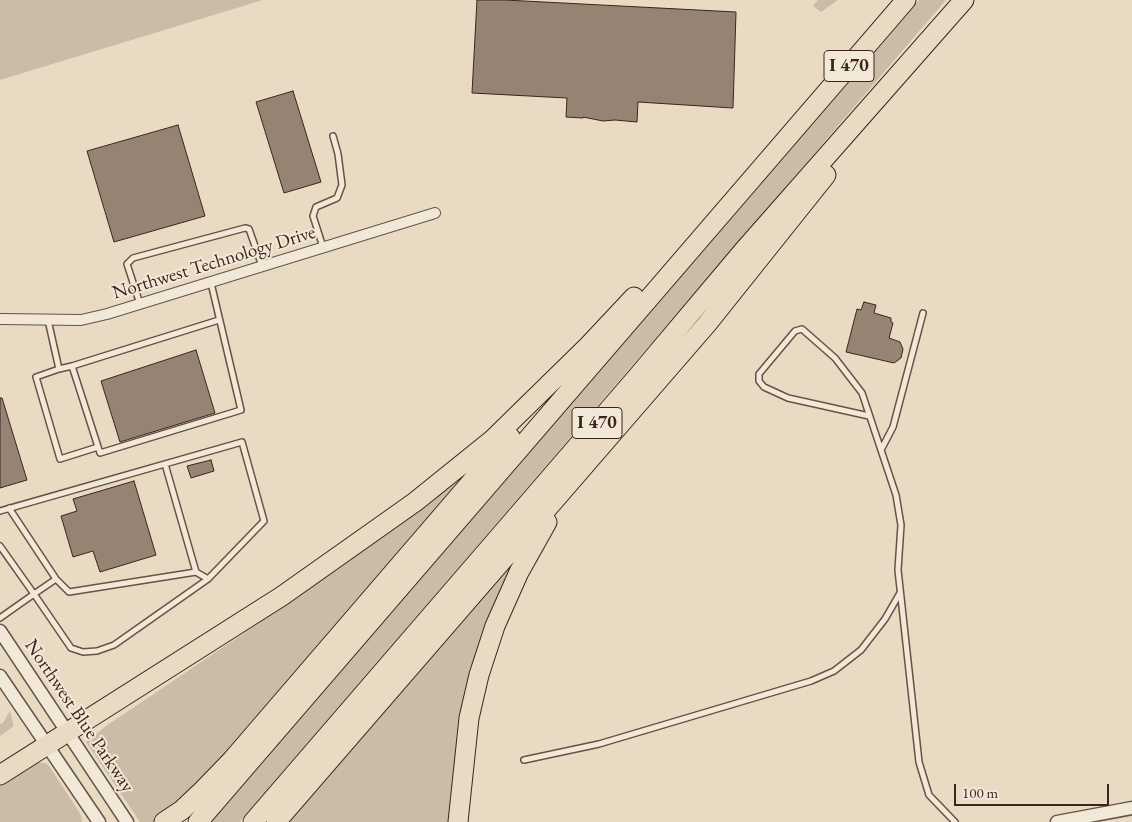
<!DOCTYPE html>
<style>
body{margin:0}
#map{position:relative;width:1132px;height:822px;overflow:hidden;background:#e9dbc3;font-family:"EB Garamond",serif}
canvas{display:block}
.scale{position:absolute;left:954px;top:784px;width:155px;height:22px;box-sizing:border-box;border:2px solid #3b251c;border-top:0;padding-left:6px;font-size:15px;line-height:18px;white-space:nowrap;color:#3b251c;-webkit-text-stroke:4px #f1e8d8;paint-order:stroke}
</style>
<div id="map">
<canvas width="1132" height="822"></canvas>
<div class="scale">100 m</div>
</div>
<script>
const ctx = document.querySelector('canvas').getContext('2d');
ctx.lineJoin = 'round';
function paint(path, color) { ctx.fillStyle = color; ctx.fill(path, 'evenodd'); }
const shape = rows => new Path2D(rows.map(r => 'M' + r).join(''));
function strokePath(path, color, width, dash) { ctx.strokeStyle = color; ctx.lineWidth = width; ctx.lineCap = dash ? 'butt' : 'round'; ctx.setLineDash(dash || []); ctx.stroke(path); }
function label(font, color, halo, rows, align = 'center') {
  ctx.font = font + ' "EB Garamond",serif'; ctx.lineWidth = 4; ctx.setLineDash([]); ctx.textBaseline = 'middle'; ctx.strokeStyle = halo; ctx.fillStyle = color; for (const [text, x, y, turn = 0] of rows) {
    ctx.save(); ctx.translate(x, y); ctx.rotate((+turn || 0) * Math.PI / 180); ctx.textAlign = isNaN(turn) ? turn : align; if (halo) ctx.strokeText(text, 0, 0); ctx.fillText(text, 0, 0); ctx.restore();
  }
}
paint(shape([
 [0,0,263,0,0,80],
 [818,0,838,0,821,12,813,6],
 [919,0,946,0,240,822,212,822],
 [472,466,459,482,201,783,171,810,154,822,140,822,86,742,106,726,259,623],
 [529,539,465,701,456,745,449,822,285,822],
 [10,711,14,726,0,736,0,724,3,723],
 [39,763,45,763,49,766,81,815,82,822,0,822,0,783,33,765]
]), '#cbbca7');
const building = shape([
 [477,0,505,0,736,12,733,108,638,102,637,122,615,120,603,121,583,117,583,118,566,117,567,98,472,93,477,0],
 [293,91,321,182,284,193,256,102,293,91],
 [178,125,205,216,114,242,87,151,178,125],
 [864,302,876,305,874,313,891,318,891,322,893,323,889,338,900,342,903,349,901,358,894,363,846,352,857,309,861,310,864,302],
 [196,350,215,413,120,442,101,381,196,350],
 [0,398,2,398,27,480,0,488,0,398],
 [211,460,214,471,191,478,187,466,211,460],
 [134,481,156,555,100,572,93,551,73,557,61,516,77,511,73,499,134,481]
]);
paint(building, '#958473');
strokePath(building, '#3b251c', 1);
const service = shape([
 [323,247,313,216,316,207,337,198,342,185,338,154,333,136],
 [140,304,127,264,133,258,245,228,249,229,262,266],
 [48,320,59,369,72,366,100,453,241,410,211,283],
 [72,366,219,320],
 [59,369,36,377,60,459,98,447],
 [869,416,788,398,764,387,759,381,759,374,795,331,802,329,835,358,862,393,896,495,901,525,898,570,919,762,929,795,955,822],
 [881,450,893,427,923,313],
 [165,464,196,572],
 [0,511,242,442,264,521,208,579,114,645,97,651,83,652,71,648,34,594,0,618],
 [0,546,34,594,56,579,9,508],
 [56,579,69,592,196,572,208,579],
 [524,760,599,744,811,681,834,671,861,650,885,619,900,593]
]);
const minor = shape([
 [0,319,81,320,107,314,435,213]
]);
const tertiary = shape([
 [0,631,127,822],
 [0,676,99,822],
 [1057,822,1132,808]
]);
const motorway = shape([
 [0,775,282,596,415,502,492,440,589,345,634,297],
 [164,822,182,810,200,793,232,760,510,437],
 [198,822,906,0],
 [253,822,637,377,744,250,964,0],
 [276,822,707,324,826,175],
 [458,822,469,718,479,675,495,626,519,572,547,522]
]);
strokePath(service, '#665246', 8);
strokePath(minor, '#665246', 12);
strokePath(tertiary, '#665246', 15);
strokePath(motorway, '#3b251c', 21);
strokePath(service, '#f1e8d8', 5);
strokePath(minor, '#f1e8d8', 10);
strokePath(tertiary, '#f1e8d8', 12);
strokePath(motorway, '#e9dbc3', 19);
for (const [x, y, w] of [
 [849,66,50],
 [597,423,50]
]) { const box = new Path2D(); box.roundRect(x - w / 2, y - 15.5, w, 31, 4); ctx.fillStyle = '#f1e8d8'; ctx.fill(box); strokePath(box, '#3b251c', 1); }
label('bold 18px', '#3b251c', null, [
 ["I 470",849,66],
 ["I 470",597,423]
]);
label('19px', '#3b251c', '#f1e8d8', [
 ["Northwest Technology Drive",214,263,-17],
 ["Northwest Blue Parkway",79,716,56]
]);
</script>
